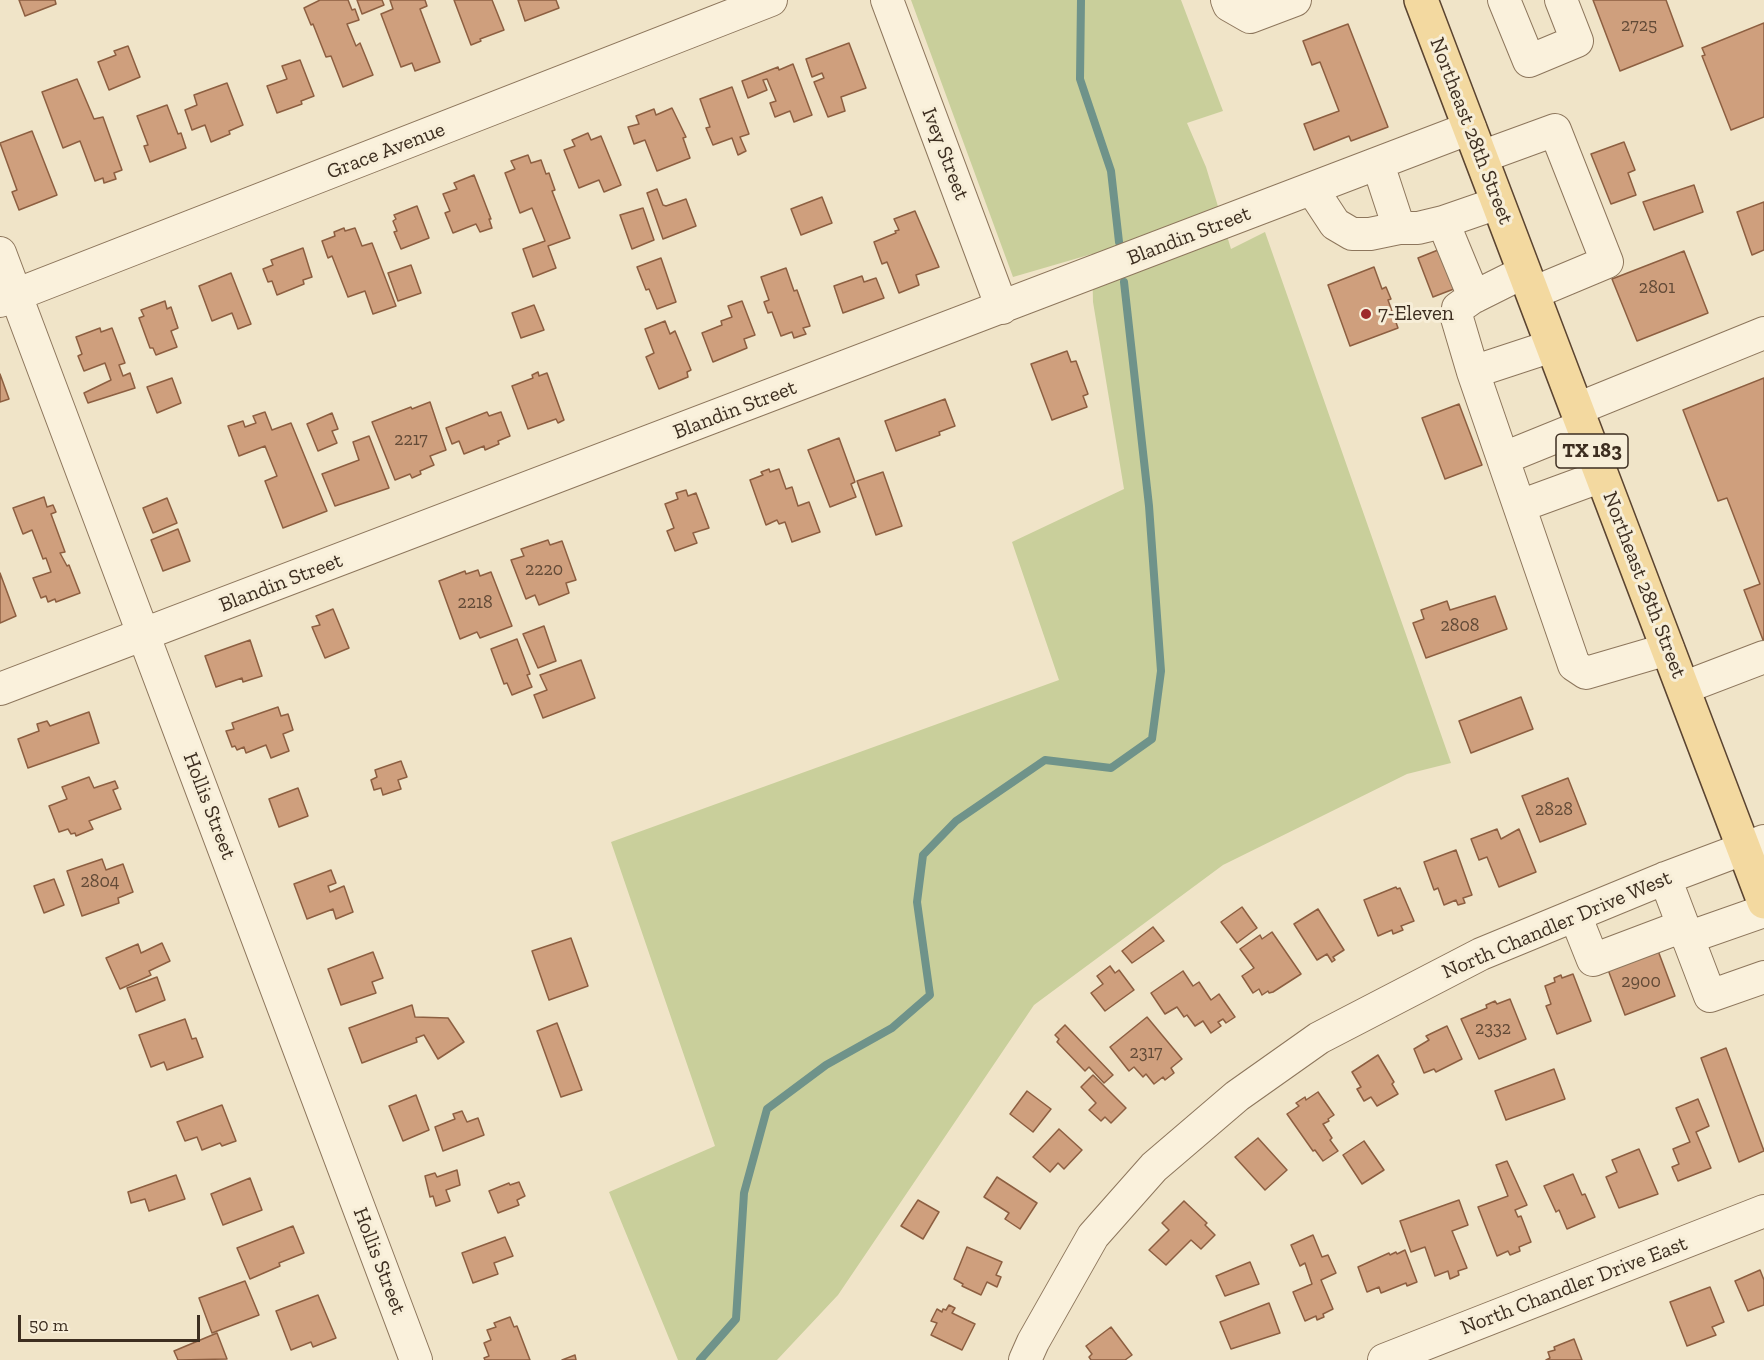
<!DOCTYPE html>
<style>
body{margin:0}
#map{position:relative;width:1764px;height:1360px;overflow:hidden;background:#f0e4c8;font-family:"Zilla Slab",serif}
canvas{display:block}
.scale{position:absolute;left:18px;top:1315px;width:182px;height:27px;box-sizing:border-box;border:3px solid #3d2e20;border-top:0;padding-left:8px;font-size:18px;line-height:21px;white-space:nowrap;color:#3d2e20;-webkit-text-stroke:4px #f7eed8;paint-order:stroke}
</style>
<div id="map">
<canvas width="1764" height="1360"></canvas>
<div class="scale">50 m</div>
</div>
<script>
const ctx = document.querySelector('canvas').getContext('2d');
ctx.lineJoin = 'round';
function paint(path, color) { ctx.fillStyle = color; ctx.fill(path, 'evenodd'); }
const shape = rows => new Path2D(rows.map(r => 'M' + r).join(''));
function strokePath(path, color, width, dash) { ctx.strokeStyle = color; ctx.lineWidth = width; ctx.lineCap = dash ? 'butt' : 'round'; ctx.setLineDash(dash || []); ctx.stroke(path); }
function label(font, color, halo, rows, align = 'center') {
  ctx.font = font + ' "Zilla Slab",serif'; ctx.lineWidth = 6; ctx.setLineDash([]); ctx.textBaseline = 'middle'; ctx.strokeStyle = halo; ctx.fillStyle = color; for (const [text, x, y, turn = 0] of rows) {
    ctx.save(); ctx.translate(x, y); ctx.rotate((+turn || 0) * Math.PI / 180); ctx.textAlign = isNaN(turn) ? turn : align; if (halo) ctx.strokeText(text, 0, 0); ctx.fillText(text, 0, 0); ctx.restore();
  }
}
paint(shape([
 [911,0,1181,0,1223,111,1187,123,1206,167,1231,249,1265,232,1451,763,1407,774,1223,865,1034,1005,838,1295,777,1360,678,1360,609,1192,715,1146,611,842,1059,680,1012,542,1124,489,1093,302,1092,254,1013,277]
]), '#c9cf9b');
strokePath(shape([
 [1081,0,1080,79,1111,171,1119,242],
 [700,1360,736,1319,744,1193,767,1109,826,1065,892,1028,930,995,917,902,923,855,956,821,1045,760,1111,768,1152,739,1161,671,1149,506,1124,282]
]), '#6f938a', 8);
const building = shape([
 [19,0,55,0,56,4,25,16,19,0],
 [320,0,348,0,352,10,355,9,359,20,347,24,356,46,360,43,373,75,343,87,331,56,326,57,313,24,311,25,304,8,320,0],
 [357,0,382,0,384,5,362,14,357,0],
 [390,0,425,0,427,6,420,9,440,62,415,71,412,63,401,67,381,14,393,9,390,0],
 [454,0,492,0,504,30,480,39,481,41,471,45,454,0],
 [518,0,556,0,559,8,525,21,518,0],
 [1593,0,1666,0,1683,46,1620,71,1593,0],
 [1764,23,1764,117,1731,130,1702,56,1705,55,1702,48,1764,23],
 [1348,24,1388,127,1351,141,1349,136,1314,150,1304,124,1339,111,1320,62,1312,65,1303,41,1348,24],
 [849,43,866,88,841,97,845,111,828,117,814,82,824,78,822,73,812,77,806,59,849,43],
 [128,46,140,77,109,90,98,62,116,55,114,51,128,46],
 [300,60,314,96,301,101,302,104,277,113,267,86,287,79,282,66,300,60],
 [793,64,812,115,794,122,790,111,775,117,770,103,776,101,767,79,763,80,767,90,748,98,742,81,778,67,779,70,793,64],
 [77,79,94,119,103,117,122,170,114,173,116,179,104,183,103,178,95,181,80,141,63,148,42,92,77,79],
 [227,83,243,125,229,131,230,134,211,142,205,125,192,130,185,110,197,105,194,95,227,83],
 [732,87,749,134,740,137,746,151,738,155,732,138,713,145,706,128,710,127,700,99,732,87],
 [167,105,178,134,181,133,186,148,150,162,144,146,148,145,137,116,167,105],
 [672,108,686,137,683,138,690,158,657,171,645,140,634,144,628,127,639,124,636,116,654,109,656,115,672,108],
 [32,131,57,195,19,210,12,192,17,190,0,143,32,131],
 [588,133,591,140,601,136,621,185,604,192,599,180,579,188,564,150,575,146,572,140,588,133],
 [1624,142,1635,170,1628,173,1636,195,1611,204,1591,154,1624,142],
 [528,155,531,163,541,160,546,174,549,173,555,190,552,191,570,238,548,246,556,268,533,277,523,249,545,241,532,208,520,213,505,173,515,169,511,161,528,155],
 [474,175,491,219,489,219,492,228,480,232,476,224,453,233,445,213,450,211,443,194,457,189,454,183,474,175],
 [1694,185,1703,212,1654,230,1643,202,1694,185],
 [657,189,663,205,666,206,686,199,696,226,663,239,647,193,657,189],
 [822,197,832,223,801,235,791,209,822,197],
 [1764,202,1764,250,1752,255,1737,212,1764,202],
 [417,206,429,238,401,249,394,232,397,231,393,221,396,219,394,215,417,206],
 [643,208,654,240,632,249,620,215,643,208],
 [915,211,939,267,916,275,919,285,899,293,887,262,882,264,874,242,896,233,895,231,899,230,894,219,915,211],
 [344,228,345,231,355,228,362,246,372,243,396,306,373,314,365,291,348,297,332,256,328,258,322,241,335,236,334,232,344,228],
 [303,248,312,277,303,280,304,284,277,295,272,281,268,282,263,269,273,265,271,260,303,248],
 [1443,248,1459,287,1433,297,1418,258,1443,248],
 [1684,251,1708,313,1637,341,1612,279,1684,251],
 [661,258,676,302,657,309,649,289,646,290,637,267,661,258],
 [411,265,421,293,398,301,388,273,411,265],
 [1374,267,1382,289,1386,287,1391,299,1388,300,1398,328,1350,346,1328,285,1374,267],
 [786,268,794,291,797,290,810,326,803,328,806,334,794,338,792,332,781,336,772,312,768,313,764,302,769,300,761,277,786,268],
 [231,273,251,324,238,329,232,313,212,321,199,286,231,273],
 [862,276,864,282,876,278,884,298,843,313,834,286,862,276],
 [165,301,167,309,171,307,178,328,171,331,177,347,156,355,153,348,150,348,139,318,144,316,141,310,165,301],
 [742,301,755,335,744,339,747,348,713,362,702,333,722,325,721,321,732,317,728,306,742,301],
 [534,305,544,330,521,338,512,313,534,305],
 [665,321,670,334,675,331,691,370,687,372,688,377,659,389,646,357,654,353,645,329,665,321],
 [100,328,101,332,112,328,125,363,119,365,123,376,130,373,135,388,88,403,84,393,111,380,105,363,84,371,78,356,82,354,76,337,100,328],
 [1067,351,1071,362,1076,361,1088,394,1083,396,1087,407,1052,420,1031,364,1067,351],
 [538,372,539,376,547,373,564,420,558,423,556,419,528,429,512,386,533,378,532,375,538,372],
 [0,374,9,399,0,402,0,374],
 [172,378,181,403,157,413,147,387,172,378],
 [1764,378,1764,640,1763,640,1744,590,1760,584,1727,498,1718,501,1683,410,1764,378],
 [945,399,955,426,939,432,940,435,896,451,885,421,945,399],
 [430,402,446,450,430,456,434,465,420,471,421,474,412,478,410,474,395,480,372,422,411,407,412,409,430,402],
 [1459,404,1482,465,1445,479,1422,418,1459,404],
 [265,412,272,430,291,423,327,511,283,528,265,481,277,476,265,446,239,456,228,426,243,421,245,427,256,423,253,416,265,412],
 [487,412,489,416,501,412,510,436,498,441,499,444,485,450,484,446,464,454,459,441,452,444,446,428,487,412],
 [332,413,338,429,332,431,337,443,318,451,307,424,332,413],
 [369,436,389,488,335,506,322,474,359,460,353,442,369,436],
 [839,438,855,482,851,484,856,497,830,507,808,450,839,438],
 [769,469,770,472,779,469,786,489,792,487,798,506,809,502,820,532,792,542,785,522,779,524,777,520,766,525,750,480,763,475,761,472,769,469],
 [883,472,902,526,876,535,857,481,883,472],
 [686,490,688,496,696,493,709,528,693,533,697,543,675,551,667,531,674,528,665,504,678,499,676,493,686,490],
 [44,497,47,507,53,505,56,512,51,514,65,552,60,553,67,566,69,565,80,593,56,602,55,599,48,602,46,596,41,598,33,578,51,572,46,558,43,559,32,530,23,534,13,508,44,497],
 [167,498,177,523,153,533,143,508,167,498],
 [178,529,190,561,163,571,151,540,178,529],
 [548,540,550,545,562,541,576,580,566,583,569,593,539,605,535,595,526,599,511,560,524,556,521,549,548,540],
 [478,570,480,576,491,572,512,626,480,638,477,632,460,639,439,581,465,571,466,574,478,570],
 [0,573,16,616,0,623,0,573],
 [1495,596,1507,629,1426,658,1413,623,1424,619,1421,610,1447,601,1450,610,1495,596],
 [333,609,349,648,325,658,312,627,320,625,316,616,333,609],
 [544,626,556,661,538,668,523,634,544,626],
 [517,639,530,674,527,675,532,687,512,695,507,683,504,684,491,649,517,639],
 [250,640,262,676,243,682,242,678,216,687,205,656,250,640],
 [581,660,595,698,543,718,534,695,547,690,540,675,581,660],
 [1521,697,1533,729,1471,753,1459,721,1521,697],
 [278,707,281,716,288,714,293,730,283,734,289,751,271,758,266,745,246,753,244,747,237,750,235,746,232,747,226,731,234,729,232,723,278,707],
 [89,712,99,743,28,768,18,739,39,731,37,724,47,721,50,726,89,712],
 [401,761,407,777,398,780,401,789,383,795,381,788,374,790,371,780,377,777,375,770,401,761],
 [89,777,94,788,115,781,118,788,113,790,121,809,89,821,93,829,76,836,75,833,71,834,68,829,59,832,49,806,67,799,62,787,89,777],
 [1568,778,1586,824,1540,842,1522,796,1568,778],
 [298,788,308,816,279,827,269,799,298,788],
 [1497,829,1501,839,1519,829,1536,872,1499,887,1487,857,1479,860,1471,839,1497,829],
 [1456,850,1472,895,1463,898,1465,903,1458,905,1456,900,1444,905,1438,888,1434,890,1424,862,1456,850],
 [102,859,106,870,123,864,133,892,118,898,119,903,82,916,67,871,102,859],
 [331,870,336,883,328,886,330,892,344,886,353,912,336,919,333,909,307,919,294,884,331,870],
 [54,879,64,905,44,913,34,886,54,879],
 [1396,887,1397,889,1400,888,1414,921,1401,926,1403,930,1393,934,1392,930,1378,936,1364,900,1396,887],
 [1242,907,1257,928,1237,943,1221,922,1242,907],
 [1318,909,1344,950,1333,957,1335,960,1332,962,1327,954,1317,960,1294,924,1318,909],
 [1153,927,1164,941,1132,963,1122,951,1153,927],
 [1272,932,1301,974,1273,992,1269,993,1268,991,1262,995,1259,989,1253,993,1242,976,1254,968,1240,949,1260,935,1262,939,1272,932],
 [571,938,588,986,549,1000,532,951,571,938],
 [162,943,170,961,149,971,151,975,120,989,106,958,138,944,141,953,162,943],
 [1657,948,1675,996,1625,1015,1607,967,1657,948],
 [373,952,383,978,372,982,376,993,341,1005,328,969,373,952],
 [1110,966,1115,973,1119,970,1134,990,1105,1011,1091,993,1103,984,1097,976,1110,966],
 [1183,971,1193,986,1199,982,1211,1000,1219,994,1235,1017,1226,1023,1223,1019,1218,1022,1221,1026,1211,1033,1203,1021,1195,1026,1187,1015,1184,1017,1177,1007,1165,1014,1151,993,1183,971],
 [1573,974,1591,1021,1557,1034,1546,1006,1551,1004,1545,986,1555,982,1554,978,1561,975,1562,978,1573,974],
 [157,977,165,1000,136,1012,127,988,157,977],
 [1510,999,1526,1039,1479,1059,1461,1019,1487,1008,1486,1005,1495,1001,1497,1004,1510,999],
 [412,1005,415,1017,448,1018,464,1042,438,1059,424,1035,416,1038,417,1042,362,1063,349,1028,412,1005],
 [1147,1017,1182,1059,1171,1068,1174,1073,1165,1080,1163,1077,1154,1084,1146,1074,1143,1077,1134,1067,1129,1071,1110,1047,1147,1017],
 [185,1019,192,1039,196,1038,203,1057,167,1070,164,1062,151,1067,139,1035,185,1019],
 [557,1023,582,1090,561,1097,537,1031,557,1023],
 [1065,1025,1113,1075,1104,1083,1089,1067,1085,1071,1057,1042,1059,1039,1055,1035,1065,1025],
 [1447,1026,1462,1059,1436,1072,1434,1069,1424,1073,1414,1049,1429,1040,1426,1036,1447,1026],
 [1726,1048,1764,1151,1739,1162,1701,1058,1726,1048],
 [1378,1055,1394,1082,1392,1084,1398,1094,1377,1106,1371,1097,1364,1101,1357,1089,1361,1087,1352,1072,1378,1055],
 [1554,1069,1565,1099,1506,1120,1495,1091,1554,1069],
 [1093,1075,1126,1108,1111,1123,1105,1117,1101,1121,1089,1110,1096,1103,1081,1087,1093,1075],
 [1027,1091,1051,1109,1033,1132,1010,1114,1027,1091],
 [1318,1092,1334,1115,1328,1119,1329,1121,1323,1124,1332,1138,1330,1140,1338,1151,1323,1161,1315,1150,1313,1151,1287,1114,1299,1106,1296,1103,1305,1097,1306,1100,1318,1092],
 [416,1095,429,1130,403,1141,389,1106,416,1095],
 [1698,1099,1709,1126,1696,1132,1711,1168,1678,1181,1672,1167,1679,1164,1673,1149,1690,1142,1676,1108,1698,1099],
 [222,1105,236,1141,222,1146,220,1143,202,1150,197,1137,185,1141,177,1122,222,1105],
 [462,1111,467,1122,478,1118,484,1135,443,1151,435,1127,455,1119,453,1114,462,1111],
 [1059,1129,1082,1150,1064,1169,1058,1163,1050,1172,1033,1157,1059,1129],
 [1258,1138,1287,1170,1265,1190,1235,1157,1258,1138],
 [1364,1141,1384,1170,1362,1184,1343,1155,1364,1141],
 [1639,1149,1658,1194,1619,1208,1606,1177,1617,1172,1612,1160,1639,1149],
 [1507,1161,1527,1205,1515,1210,1518,1217,1521,1216,1531,1242,1519,1247,1520,1251,1510,1255,1508,1251,1497,1256,1478,1207,1508,1196,1496,1165,1507,1161],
 [457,1170,460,1185,446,1190,450,1201,436,1206,433,1196,430,1197,425,1176,435,1173,437,1177,457,1170],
 [1573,1174,1582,1195,1585,1194,1595,1217,1567,1229,1559,1210,1556,1212,1544,1186,1573,1174],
 [176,1175,185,1199,149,1211,145,1199,131,1203,128,1192,176,1175],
 [997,1177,1037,1203,1020,1229,1005,1219,1009,1213,984,1197,997,1177],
 [250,1178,262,1210,223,1225,211,1194,250,1178],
 [519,1182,525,1196,517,1200,519,1205,498,1213,489,1191,509,1183,510,1185,519,1182],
 [918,1200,939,1212,923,1239,901,1226,918,1200],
 [1459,1200,1468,1225,1452,1231,1467,1268,1458,1271,1459,1275,1450,1279,1448,1271,1435,1276,1425,1247,1411,1252,1400,1221,1459,1200],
 [1184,1201,1207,1223,1205,1225,1215,1235,1201,1249,1191,1240,1166,1265,1149,1250,1169,1230,1162,1223,1184,1201],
 [293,1226,304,1253,279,1263,280,1266,250,1279,237,1248,293,1226],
 [1313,1235,1322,1257,1328,1255,1336,1273,1321,1280,1333,1309,1323,1314,1324,1317,1317,1320,1316,1316,1305,1321,1293,1292,1312,1284,1305,1263,1300,1266,1291,1245,1313,1235],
 [505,1237,513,1256,494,1263,498,1274,473,1283,462,1253,505,1237],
 [967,1247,1002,1262,996,1275,1001,1277,997,1287,987,1282,981,1295,962,1286,963,1284,954,1279,967,1247],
 [1405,1250,1417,1282,1407,1286,1406,1283,1381,1293,1379,1287,1367,1292,1358,1267,1389,1253,1390,1255,1396,1252,1397,1254,1405,1250],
 [1250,1262,1259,1284,1225,1296,1216,1276,1250,1262],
 [1760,1270,1764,1280,1764,1305,1748,1311,1735,1281,1760,1270],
 [245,1281,259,1315,212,1333,199,1298,245,1281],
 [1710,1287,1724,1322,1712,1327,1716,1335,1687,1346,1670,1302,1710,1287],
 [318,1295,336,1338,313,1347,311,1342,291,1350,276,1311,318,1295],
 [1269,1303,1280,1333,1231,1349,1220,1322,1269,1303],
 [949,1305,955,1308,952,1313,975,1324,962,1350,931,1335,937,1323,931,1321,937,1309,942,1312,943,1309,946,1310,949,1305],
 [510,1317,514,1327,517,1326,530,1360,485,1360,484,1358,489,1356,484,1343,491,1340,487,1330,496,1327,494,1323,510,1317],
 [1111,1327,1132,1355,1125,1360,1091,1360,1089,1357,1092,1354,1086,1346,1111,1327],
 [217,1333,227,1359,178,1360,174,1351,217,1333],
 [1574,1339,1582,1360,1546,1360,1550,1358,1548,1352,1555,1350,1554,1347,1574,1339],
 [575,1355,576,1360,562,1360,575,1355]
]);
paint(building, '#cf9f7d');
strokePath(building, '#8d5f41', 1.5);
const minor = shape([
 [887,0,1002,308],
 [1227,0,1229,5,1250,17,1295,0],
 [1504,0,1529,61,1577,41,1561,0],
 [1481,157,1555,130,1607,262,1533,293],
 [1378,164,1399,228,1418,228,1443,222,1498,203],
 [1312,189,1335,224,1352,234,1370,234,1399,228],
 [1443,222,1474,297],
 [0,253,416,1360],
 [0,301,771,0],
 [1552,346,1473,372,1574,665,1586,673,1668,649],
 [1473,372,1457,318,1458,308,1472,298,1524,272],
 [1577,409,1764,333],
 [1504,458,1583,426],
 [1520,506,1602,476],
 [1683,688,1764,657],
 [0,689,1470,128],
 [1665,878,1710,996,1764,977],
 [1575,915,1593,960,1683,926],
 [1687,938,1764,911],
 [1025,1360,1033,1342,1093,1236,1154,1167,1237,1096,1319,1038,1481,954,1663,879,1764,841],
 [1384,1360,1764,1211]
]);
const major = shape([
 [1421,0,1764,902]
]);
strokePath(minor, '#8d765c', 34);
strokePath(major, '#5b4430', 36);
strokePath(minor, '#faf1dc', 32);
strokePath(major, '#f3d9a0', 33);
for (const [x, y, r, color] of [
 [1366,314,6,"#9e2a2b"]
]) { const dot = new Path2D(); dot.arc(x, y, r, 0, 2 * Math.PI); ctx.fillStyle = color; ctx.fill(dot); strokePath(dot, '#f7eed8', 2); }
label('18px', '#624a37', null, [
 ["2725",1639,26],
 ["2801",1657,288],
 ["2217",411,440],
 ["2220",544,570],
 ["2218",475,603],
 ["2808",1460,626],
 ["2828",1554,810],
 ["2804",100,882],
 ["2900",1641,982],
 ["2332",1493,1029],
 ["2317",1146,1053]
]);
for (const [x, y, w] of [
 [1592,451,72]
]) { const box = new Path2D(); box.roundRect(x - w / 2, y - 17, w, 34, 4.5); ctx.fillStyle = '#f7eed8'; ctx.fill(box); strokePath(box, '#3d2e20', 1.5); }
label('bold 20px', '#3d2e20', null, [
 ["TX 183",1592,451]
]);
label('21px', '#3d2e20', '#f7eed8', [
 ["Northeast 28th Street",1471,131,69],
 ["Grace Avenue",386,151,-21],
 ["Ivey Street",945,154,69],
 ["Blandin Street",1189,236,-21],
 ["Blandin Street",735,410,-21],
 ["Blandin Street",281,583,-21],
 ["Northeast 28th Street",1644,585,69],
 ["Hollis Street",209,806,69],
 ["North Chandler Drive West",1557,925,-23],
 ["Hollis Street",379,1261,69],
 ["North Chandler Drive East",1574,1286,-21]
]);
label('21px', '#3d2e20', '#f7eed8', [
 ["7-Eleven",1378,314]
], 'left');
</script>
